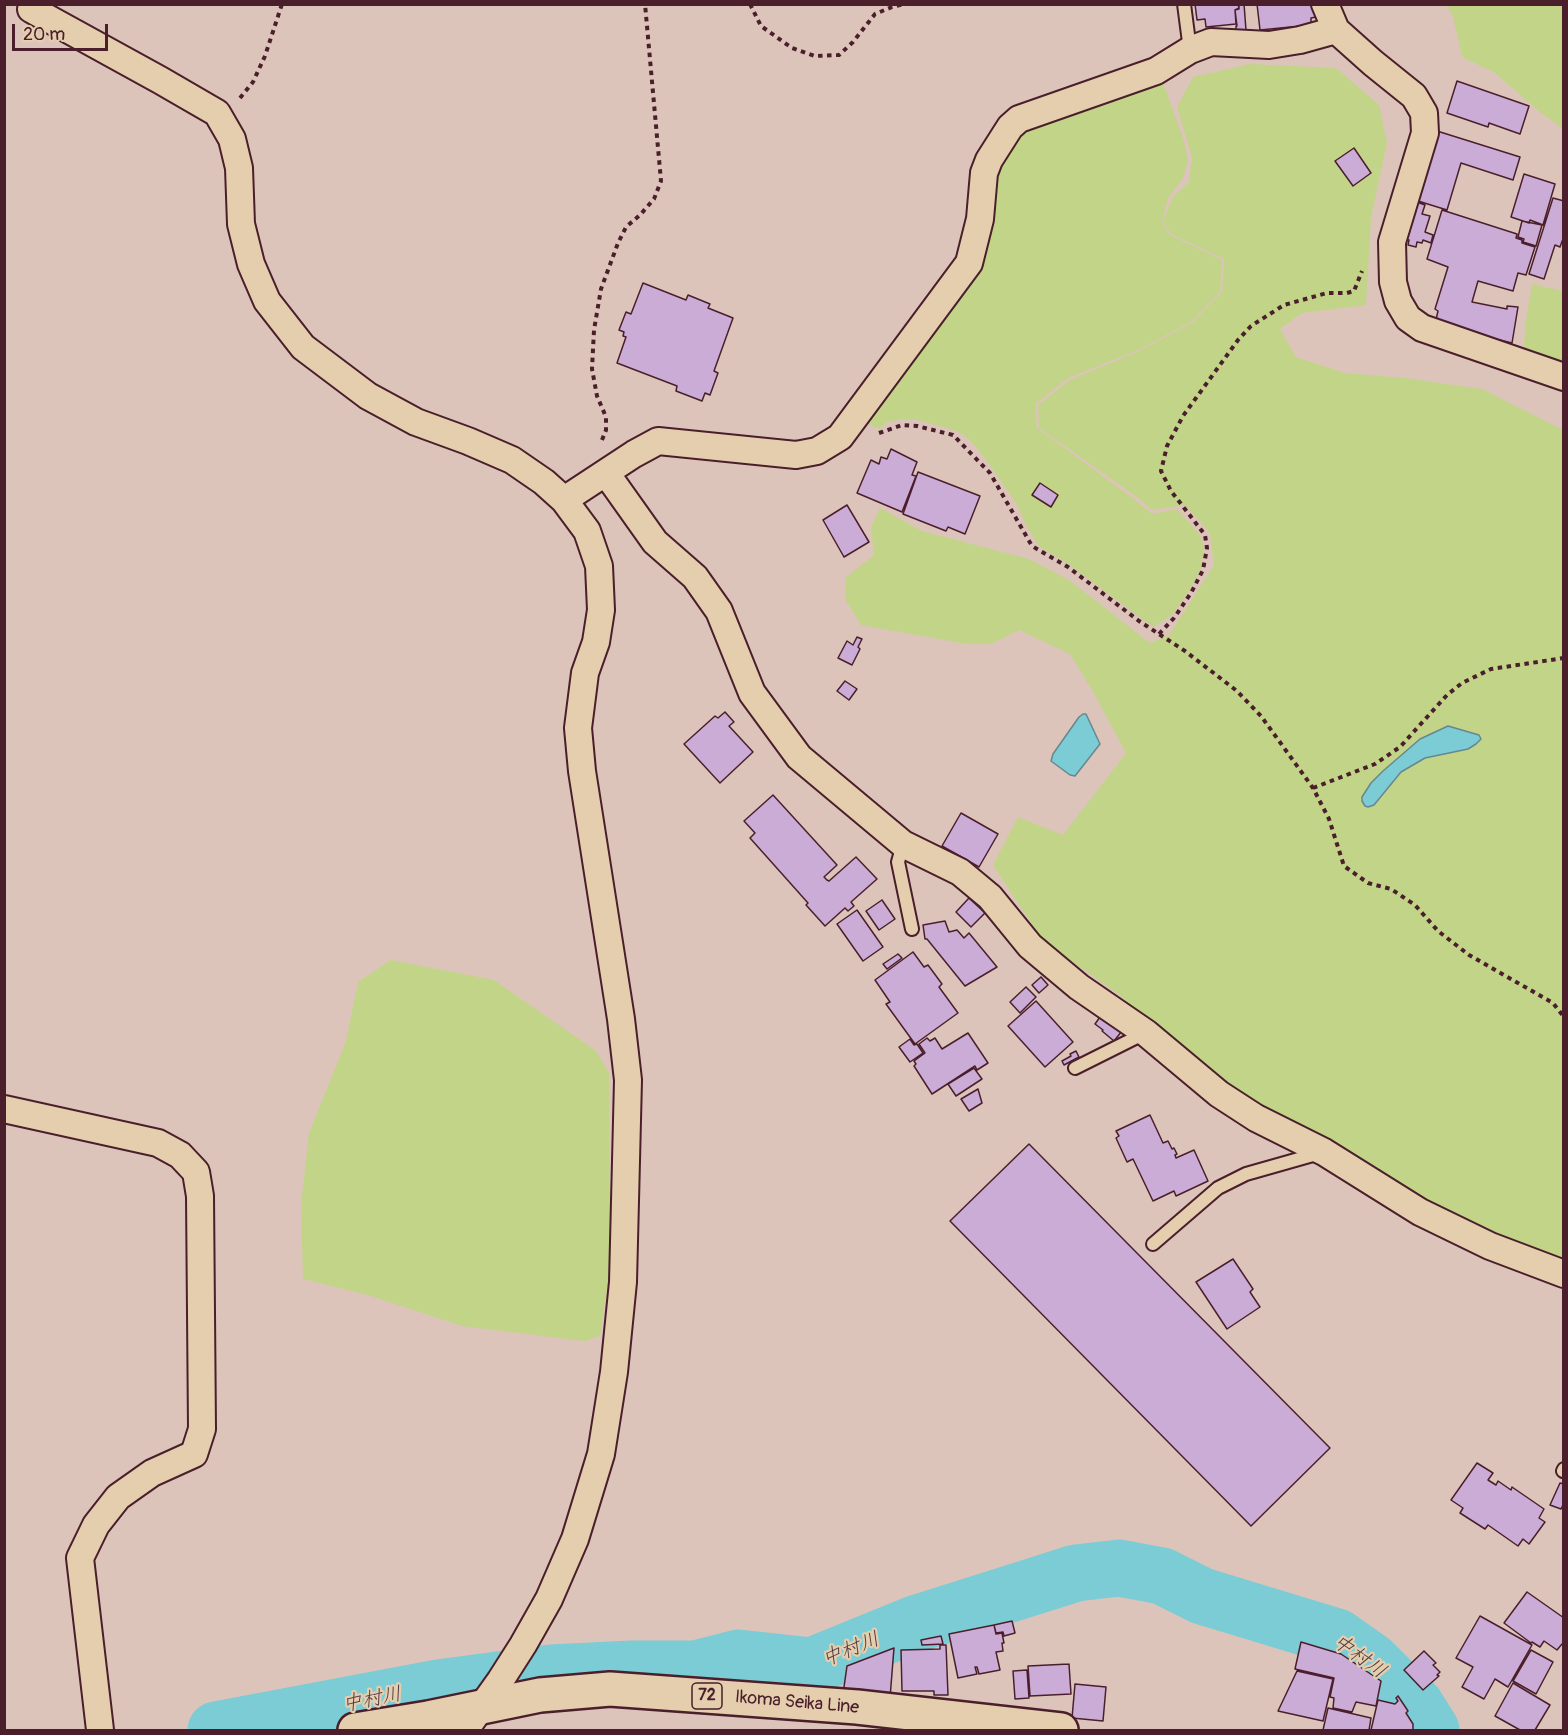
<!DOCTYPE html>
<meta charset="utf-8">
<style>
body{margin:0}
#map{position:relative;width:1568px;height:1735px;overflow:hidden;background:#ddc4ba;font-family:Pangolin,sans-serif}
canvas{display:block}
.frame{position:absolute;inset:0;border:6px solid #4a1f2b;pointer-events:none}
.scale{position:absolute;left:12px;top:24px;width:96px;height:27px;box-sizing:border-box;border:3px solid #4a1f2b;border-top:0;padding-left:8px;font-size:18px;line-height:21px;white-space:nowrap;color:#4a1f2b;-webkit-text-stroke:4px #e5ceae;paint-order:stroke}
</style>
<div id="map">
<canvas width="1568" height="1735"></canvas>
<div class="frame"></div>
<div class="scale">20 m</div>
</div>
<script>
const ctx = document.querySelector('canvas').getContext('2d');
ctx.lineJoin = 'round';
function paint(path, color) { ctx.fillStyle = color; ctx.fill(path, 'evenodd'); }
const shape = rows => new Path2D(rows.map(r => 'M' + r).join(''));
function strokePath(path, color, width, dash) { ctx.strokeStyle = color; ctx.lineWidth = width; ctx.lineCap = dash ? 'butt' : 'round'; ctx.setLineDash(dash || []); ctx.stroke(path); }
function label(font, color, halo, rows, align = 'center') {
  ctx.font = font + ' Pangolin,"Klee One",sans-serif'; ctx.lineWidth = 4.5; ctx.setLineDash([]); ctx.textBaseline = 'middle'; ctx.strokeStyle = halo; ctx.fillStyle = color; for (const [text, x, y, turn = 0] of rows) {
    ctx.save(); ctx.translate(x, y); ctx.rotate((+turn || 0) * Math.PI / 180); ctx.textAlign = isNaN(turn) ? turn : align; if (halo) ctx.strokeText(text, 0, 0); ctx.fillText(text, 0, 0); ctx.restore();
  }
}
paint(shape([
 [1446,5,1563,5,1563,127,1561,127,1541,113,1495,73,1462,57,1453,16],
 [1250,64,1336,68,1379,105,1387,143,1371,218,1366,305,1302,313,1280,329,1296,357,1345,373,1405,378,1482,389,1563,430,1563,1262,1479,1233,1239,1096,1118,994,1043,941,993,865,1018,817,1063,835,1126,753,1092,690,1070,654,1019,630,991,644,967,644,861,625,846,601,845,578,874,555,871,527,880,508,922,531,1029,559,1069,580,1150,643,1169,635,1214,565,1210,533,1185,505,1152,510,1137,497,1039,428,1038,405,1070,380,1139,351,1192,323,1222,292,1224,259,1171,234,1163,222,1172,198,1189,182,1192,157,1177,107,1193,77],
 [1162,80,1184,141,1188,161,1183,178,1168,198,1162,223,1170,235,1222,260,1220,292,1191,322,1138,350,1068,378,1035,404,1037,428,1134,499,1152,514,1177,509,1200,535,1204,547,1201,569,1189,591,1172,615,1153,627,1068,564,1040,547,1028,529,1016,503,986,460,970,440,957,431,918,420,904,419,887,422,880,429,866,423,987,254,996,186,1001,162,1010,145,1025,130],
 [1532,284,1563,291,1563,366,1524,350,1525,326],
 [391,960,494,980,596,1051,609,1073,609,1189,613,1190,610,1269,600,1336,584,1341,462,1326,368,1295,303,1279,301,1204,309,1133,346,1041,358,982]
]), '#c2d488');
const water = shape([
 [1083,714,1086,714,1100,744,1075,776,1070,775,1051,761,1053,754,1079,717,1083,714],
 [1448,726,1479,735,1481,739,1476,744,1468,749,1425,758,1401,772,1374,805,1368,807,1365,806,1362,801,1362,797,1371,783,1383,771,1420,739,1448,726]
]);
paint(water, '#7bccd4');
strokePath(water, '#678790', 1.5);
strokePath(shape([
 [216,1730,438,1688,551,1673,632,1669,695,1669,738,1658,812,1666,915,1624,1076,1573,1119,1568,1162,1576,1202,1596,1337,1637,1371,1661,1416,1706,1431,1730]
]), '#7bccd4', 57);
const building = shape([
 [1195,4,1238,4,1239,8,1235,10,1236,24,1206,27,1205,19,1197,20,1195,4],
 [1239,4,1244,4,1246,30,1236,31,1236,26,1237,26,1235,10,1239,9,1239,4],
 [1257,4,1315,4,1316,17,1311,18,1311,25,1260,30,1257,4],
 [1457,81,1529,106,1520,134,1489,123,1488,127,1447,113,1457,81],
 [1437,131,1520,157,1513,180,1461,163,1447,210,1418,201,1420,197,1417,196,1437,131],
 [1354,148,1371,173,1353,186,1335,161,1354,148],
 [1524,174,1555,184,1543,225,1530,220,1529,223,1511,217,1524,174],
 [1553,198,1564,201,1564,236,1560,247,1555,245,1544,279,1529,274,1553,198],
 [1417,202,1425,205,1422,214,1430,216,1425,232,1433,235,1431,243,1423,240,1422,243,1417,242,1416,247,1408,245,1409,240,1405,239,1417,202],
 [1442,210,1517,234,1516,238,1522,240,1522,243,1535,247,1526,275,1518,273,1513,291,1478,281,1472,302,1507,309,1507,306,1518,307,1512,343,1435,324,1438,311,1435,309,1448,267,1427,259,1442,210],
 [1522,221,1542,225,1536,246,1523,242,1524,239,1518,237,1522,221],
 [643,283,686,300,688,295,710,304,708,308,733,318,714,371,718,373,710,395,705,393,702,401,676,391,677,386,617,363,626,337,623,336,624,332,619,330,626,312,631,314,643,283],
 [891,449,917,462,912,475,916,476,902,512,857,493,871,460,879,464,881,457,887,459,891,449],
 [918,472,980,496,965,534,948,527,946,531,903,514,918,472],
 [1040,483,1058,495,1051,507,1032,495,1040,483],
 [847,505,869,542,844,557,823,520,847,505],
 [857,637,862,639,858,647,860,649,852,665,838,658,847,641,853,645,857,637],
 [845,681,857,689,849,700,837,691,845,681],
 [725,712,734,722,729,726,753,752,720,783,684,744,715,716,718,718,725,712],
 [773,795,837,865,824,877,827,880,829,881,856,857,877,879,851,902,854,906,848,911,845,908,825,926,806,905,808,903,750,838,755,833,744,821,773,795],
 [961,813,998,834,979,867,942,846,961,813],
 [969,898,985,913,971,927,956,912,969,898],
 [882,900,895,919,879,930,866,911,882,900],
 [857,910,883,947,863,961,837,924,857,910],
 [945,921,949,932,957,930,964,938,969,933,997,967,965,986,927,939,925,939,923,925,945,921],
 [913,952,924,967,928,965,942,984,939,987,958,1013,915,1044,886,1004,890,1002,875,980,913,952],
 [898,954,902,958,887,969,883,964,898,954],
 [1041,977,1048,985,1039,993,1032,985,1041,977],
 [1026,987,1036,997,1020,1013,1010,1002,1026,987],
 [1036,1001,1073,1042,1045,1067,1008,1026,1036,1001],
 [1100,1017,1107,1023,1109,1021,1122,1031,1114,1041,1102,1031,1103,1030,1095,1024,1100,1017],
 [968,1033,988,1063,977,1070,975,1066,932,1094,914,1066,916,1064,914,1061,925,1053,919,1044,927,1038,930,1041,935,1038,942,1049,968,1033],
 [910,1039,914,1045,917,1044,923,1053,910,1062,899,1047,910,1039],
 [1076,1051,1079,1057,1064,1065,1062,1061,1071,1056,1070,1054,1076,1051],
 [974,1068,982,1079,956,1096,948,1084,974,1068],
 [978,1089,982,1103,969,1111,961,1099,978,1089],
 [1150,1115,1163,1143,1168,1141,1172,1149,1174,1148,1177,1154,1175,1155,1176,1158,1194,1150,1208,1181,1176,1196,1174,1191,1153,1201,1133,1159,1127,1162,1116,1138,1119,1136,1116,1131,1150,1115],
 [1029,1144,1330,1448,1251,1526,950,1221,1029,1144],
 [1233,1259,1253,1289,1250,1292,1260,1307,1227,1329,1196,1282,1233,1259],
 [1477,1463,1493,1473,1488,1480,1496,1485,1498,1481,1511,1490,1512,1487,1544,1509,1539,1518,1545,1522,1529,1544,1523,1539,1518,1546,1488,1525,1485,1529,1460,1513,1463,1508,1451,1500,1477,1463],
 [1560,1483,1564,1484,1564,1503,1561,1509,1550,1505,1560,1483],
 [1527,1592,1564,1618,1564,1645,1562,1644,1557,1650,1544,1641,1540,1647,1532,1642,1531,1643,1504,1623,1527,1592],
 [1480,1616,1532,1645,1508,1687,1495,1679,1484,1699,1462,1687,1473,1667,1456,1658,1480,1616],
 [1012,1621,1015,1633,1004,1636,1003,1632,996,1633,994,1625,1012,1621],
 [994,1625,996,1634,1002,1633,1004,1643,1002,1643,1003,1651,996,1652,1000,1670,979,1674,977,1667,975,1667,977,1674,958,1678,949,1634,994,1625],
 [941,1636,943,1644,922,1645,921,1640,941,1636],
 [1301,1642,1341,1654,1381,1681,1376,1706,1356,1702,1352,1712,1333,1708,1334,1698,1330,1697,1334,1678,1295,1669,1301,1642],
 [940,1645,946,1645,948,1695,934,1695,934,1691,902,1691,901,1650,940,1649,940,1645],
 [894,1648,890,1698,843,1694,847,1666,894,1648],
 [1531,1650,1553,1662,1536,1694,1513,1681,1531,1650],
 [1424,1651,1436,1663,1433,1665,1440,1672,1437,1675,1439,1676,1423,1690,1404,1670,1424,1651],
 [1069,1664,1071,1694,1030,1696,1028,1666,1069,1664],
 [1027,1670,1029,1698,1015,1699,1013,1671,1027,1670],
 [1297,1671,1333,1679,1323,1721,1278,1711,1297,1671],
 [1513,1683,1550,1705,1535,1730,1520,1730,1495,1716,1513,1683],
 [1075,1684,1106,1687,1103,1721,1072,1718,1075,1684],
 [1398,1696,1408,1711,1406,1713,1413,1724,1413,1730,1371,1730,1378,1700,1395,1704,1398,1701,1396,1698,1398,1696],
 [1328,1708,1371,1718,1369,1730,1323,1730,1328,1708]
]);
paint(building, '#cbacd7');
strokePath(building, '#4a1f2b', 1.5);
const lane = shape([
 [1184,4,1190,50],
 [903,844,898,862,912,929],
 [1075,1068,1145,1033],
 [1153,1244,1218,1188,1246,1174,1320,1153],
 [1563,1471,1564,1469]
]);
const street = shape([
 [34,4,31,9,160,80,217,113,232,139,239,168,241,224,251,264,267,301,303,347,368,396,416,422,468,441,512,460,544,482,564,500,587,531,599,566,601,610,596,642,585,673,578,728,582,771,621,1019,628,1080,623,1282,614,1372,601,1454,575,1539,549,1599,523,1645,500,1681,465,1730],
 [1325,4,1336,30,1373,63,1414,96,1424,113,1425,133,1392,242,1393,282,1398,301,1408,318,1422,328,1564,377],
 [606,473,655,542,695,577,719,611,752,693,799,757,903,844,960,872,990,897,1030,946,1079,987,1146,1033,1219,1094,1256,1118,1324,1152,1420,1212,1490,1246,1564,1274],
 [564,500,634,454,658,441,796,455,817,451,840,437,969,263,980,219,984,173,989,160,1010,127,1019,119,1156,71,1190,50,1211,42,1269,45,1300,40,1336,30],
 [4,1109,158,1143,180,1155,196,1172,200,1196,202,1429,194,1454,152,1473,118,1497,96,1525,80,1558,100,1730]
]);
const primary = shape([
 [355,1730,428,1718,540,1695,610,1689,857,1707,1061,1730]
]);
strokePath(lane, '#4a1f2b', 16);
strokePath(street, '#4a1f2b', 30);
strokePath(primary, '#4a1f2b', 38);
strokePath(shape([
 [750,4,761,26,792,48,815,56,839,55,853,42,875,14,892,7,905,4],
 [240,98,253,82,265,56,282,4],
 [879,433,902,425,917,426,953,435,990,473,1032,546,1068,567,1139,621,1185,651,1237,691,1261,716,1313,788,1329,819,1344,866,1368,883,1391,889,1415,905,1438,931,1469,955,1553,1003,1564,1017],
 [602,440,606,430,606,417,597,396,592,369,594,330,601,289,618,243,626,227,640,215,654,199,661,181,645,4],
 [1159,634,1174,618,1191,593,1203,570,1207,548,1205,535,1171,491,1161,471,1167,446,1183,416,1238,340,1251,326,1284,305,1327,293,1347,293,1354,291,1362,271],
 [1313,788,1375,764,1400,747,1447,695,1462,683,1491,669,1564,658]
]), '#4a1f2b', 4, [4.5, 4.5]);
strokePath(lane, '#e5ceae', 12);
strokePath(street, '#e5ceae', 26);
strokePath(primary, '#e5ceae', 33);
for (const [x, y, w] of [
 [707,1696,30]
]) { const box = new Path2D(); box.roundRect(x - w / 2, y - 13, w, 26, 4.5); ctx.fillStyle = '#e5ceae'; ctx.fill(box); strokePath(box, '#4a1f2b', 1.5); }
label('bold 16px', '#4a1f2b', null, [
 ["72",707,1696]
]);
label('18px', '#4a1f2b', '#e5ceae', [
 ["Ikoma Seika Line",797,1703,5]
]);
label('italic 20px', '#513944', '#e5ceae', [
 ["中村川",851,1650,-22],
 ["中村川",1359,1657,36],
 ["中村川",372,1700,-11]
]);
</script>
